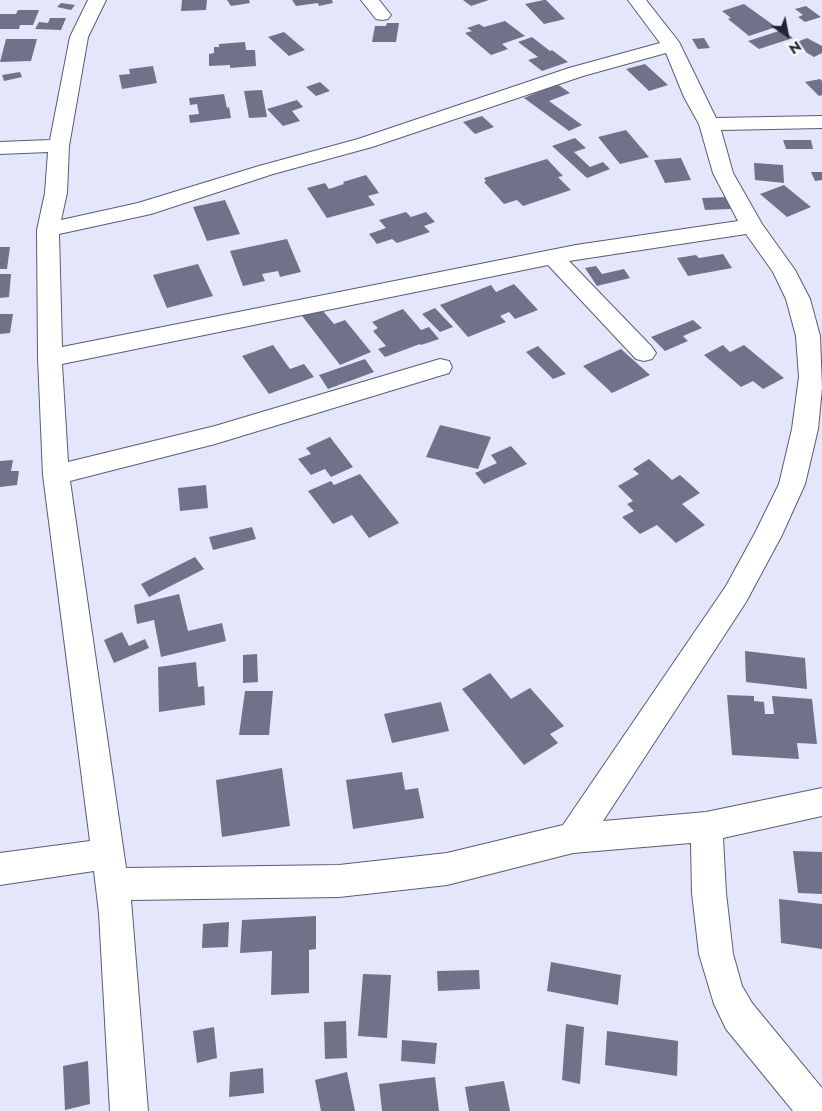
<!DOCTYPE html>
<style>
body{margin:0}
#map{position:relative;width:822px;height:1111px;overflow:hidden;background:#e4e7fc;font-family:Jost,sans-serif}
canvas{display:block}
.north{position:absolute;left:762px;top:10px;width:50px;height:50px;-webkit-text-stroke:4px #fff;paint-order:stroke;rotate:147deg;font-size:14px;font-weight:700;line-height:20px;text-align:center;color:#23242e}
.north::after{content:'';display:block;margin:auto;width:18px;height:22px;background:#23242e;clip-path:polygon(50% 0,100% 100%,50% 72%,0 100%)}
</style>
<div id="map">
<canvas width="822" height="1111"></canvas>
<div class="north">N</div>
</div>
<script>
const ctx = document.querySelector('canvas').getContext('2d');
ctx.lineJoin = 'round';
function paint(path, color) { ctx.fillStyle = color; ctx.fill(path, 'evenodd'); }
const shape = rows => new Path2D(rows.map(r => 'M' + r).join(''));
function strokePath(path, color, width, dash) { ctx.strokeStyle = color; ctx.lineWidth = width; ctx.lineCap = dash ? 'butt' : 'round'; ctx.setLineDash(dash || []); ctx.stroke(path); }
paint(shape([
 [182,0,207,0,206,10,181,11],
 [227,0,249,0,250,3,231,6],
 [292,0,332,0,333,3,319,6,318,3,296,6],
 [463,0,489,0,471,6],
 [544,0,546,0,565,19,544,24,525,4],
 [61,3,75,5,71,10,57,7],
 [744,4,776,27,749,36,728,19,731,18,722,11],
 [806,6,821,17,805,22,798,17,803,15,795,9],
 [18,10,39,10,33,25,20,25,19,29,0,29,0,14,16,14],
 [50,18,66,18,61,30,35,29,39,22,48,23],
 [505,21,525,36,502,44,508,49,491,55,465,33,472,31,467,28,479,24,484,27],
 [387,23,399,23,396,42,372,42,375,26,386,26],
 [782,30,793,38,759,49,748,41],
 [284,32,305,50,289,56,268,37],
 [532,37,550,51,552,50,568,62,542,71,528,60,538,57,518,42],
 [704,38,710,48,698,49,692,39],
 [807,38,822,46,822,53,814,57,792,44],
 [6,39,37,39,31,61,0,62],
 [245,42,246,50,255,50,256,66,230,68,230,65,209,66,209,54,214,53,214,47,219,47,219,44],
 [645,64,668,85,649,91,626,69],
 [153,66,157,83,122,89,119,75,130,74,129,69],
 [20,72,22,77,4,81,2,75],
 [820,79,822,81,822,95,819,96,805,82],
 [320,82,330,91,316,96,306,87],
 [557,84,570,93,549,101,582,125,569,131,524,98],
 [262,90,267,117,249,118,244,91],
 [224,94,227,108,229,107,231,118,190,123,189,115,199,114,197,104,190,105,189,98],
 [297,100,303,107,292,111,300,121,283,126,267,109],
 [482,116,494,127,475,134,463,122],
 [626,130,649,157,620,164,598,137],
 [575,138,586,148,574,152,590,167,603,162,610,169,587,178,552,146],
 [783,140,811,140,813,149,786,149],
 [681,158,691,180,665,183,654,160],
 [547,159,563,176,558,177,571,190,523,206,517,200,504,204,484,182,486,181,484,178],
 [754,163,783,165,784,183,755,180],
 [811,172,822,172,822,180,815,181],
 [366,175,379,193,368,196,375,205,327,218,307,188,325,183,329,189,344,184,343,182],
 [784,185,811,207,787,217,760,194],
 [727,197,731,209,705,210,702,198],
 [225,200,240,234,207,241,193,207],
 [406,212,411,217,426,212,435,222,424,226,430,232,397,243,392,239,377,244,369,234,386,228,379,220],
 [287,239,301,272,280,277,278,271,262,274,265,281,243,286,230,251],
 [0,247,10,247,7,269,0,269],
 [723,254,732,268,688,276,677,258,696,255,699,258],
 [198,264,213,296,167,308,153,275],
 [596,266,602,274,624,269,630,278,597,286,585,268],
 [0,274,11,274,9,297,0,298],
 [514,284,538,310,515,319,509,312,500,316,506,322,468,337,440,305,491,285,496,292],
 [318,305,334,324,345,320,371,352,340,365,299,312],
 [435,308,453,327,440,332,422,314],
 [403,309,421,330,429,327,439,339,421,345,420,344,385,357,378,349,386,346,373,331,378,328,372,322],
 [0,314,13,314,10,333,0,334],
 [693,320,702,328,683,336,688,341,665,351,651,337],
 [273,345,290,369,304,364,314,377,269,394,242,356],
 [723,345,730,352,744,345,784,378,763,389,753,381,741,387,704,355],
 [538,346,566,374,553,379,526,352],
 [621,349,650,375,612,393,583,366],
 [365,359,374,372,328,389,319,375],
 [440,425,491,437,478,469,426,457],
 [330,437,353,467,331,477,325,469,311,475,298,459,311,454,306,448],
 [511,446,527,464,484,484,475,473,497,463,491,455],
 [649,459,672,480,680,475,700,493,682,504,705,525,676,543,657,525,640,534,622,517,634,511,627,504,633,501,618,486,639,474,633,469],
 [13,460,11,471,19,471,17,485,0,487,0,461],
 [360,474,399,523,369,538,352,515,333,524,308,491,331,481,334,485],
 [206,485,208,508,180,511,178,488],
 [252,527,256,539,213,550,209,537],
 [195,557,204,569,149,597,141,584],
 [179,594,188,631,222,623,226,641,161,657,154,620,137,624,134,605],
 [122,632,129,646,145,639,149,648,114,663,104,640],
 [745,651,805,658,807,689,746,682],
 [257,654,258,682,243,683,243,655],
 [196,662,198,687,204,686,205,705,159,712,158,667],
 [490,673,511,699,530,688,564,726,550,734,558,743,524,765,462,689],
 [245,691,273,691,269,735,239,735],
 [727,695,754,696,754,701,764,702,765,714,774,714,772,696,812,699,817,744,797,743,799,759,732,755],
 [441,702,449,731,392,743,384,714],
 [282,768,290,826,222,837,216,780],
 [402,772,405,790,418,788,424,818,353,829,346,780],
 [793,851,822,852,822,894,798,893],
 [779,899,822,904,822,949,781,943],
 [316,916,316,949,309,950,309,993,271,995,272,951,240,953,242,920],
 [229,922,228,947,202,948,203,924],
 [551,962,621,975,618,1005,547,991],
 [479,970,480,989,438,991,437,971],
 [363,974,391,975,387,1038,358,1036],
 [346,1021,347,1058,325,1059,324,1022],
 [566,1024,584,1027,580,1084,562,1080],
 [214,1027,217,1058,197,1063,193,1031],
 [607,1031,678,1041,677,1076,605,1065],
 [402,1040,437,1043,435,1064,401,1061],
 [88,1061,90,1104,65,1110,63,1066],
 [263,1068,264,1093,229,1097,230,1072],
 [347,1072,355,1111,321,1111,315,1080],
 [435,1077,439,1111,382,1111,379,1084],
 [504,1081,510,1111,469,1111,465,1087]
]), '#6f7289');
const street = shape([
 [88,0,106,0,88,37,69,146,67,193,61,220,138,203,259,166,358,139,569,68,660,43,628,0,646,0,679,42,716,118,822,116,822,128,721,130,733,173,762,224,795,270,810,299,820,336,822,388,818,429,805,484,782,535,746,602,603,821,706,812,822,788,822,816,723,838,726,893,733,954,742,986,752,1003,822,1088,822,1111,793,1111,726,1029,714,1004,699,954,692,893,691,843,573,853,447,885,339,897,131,900,148,1111,110,1111,99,913,94,871,0,885,0,853,90,841,43,475,38,358,37,230,45,193,48,152,0,154,0,142,50,140,70,37,88,0],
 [666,53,684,97,699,124,713,173,738,221,576,245,62,347,59,234,151,214,273,174,372,147,583,76,666,53],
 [746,234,773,272,786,299,796,336,799,377,792,429,779,484,755,533,726,586,563,825,447,853,339,865,126,868,70,481,215,444,449,373,452,367,449,361,440,359,215,426,68,462,62,364,548,265,636,359,644,361,652,359,656,353,652,347,569,261,746,234],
 [361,0,379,0,391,15,388,19,382,20,376,19,361,0]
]);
strokePath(street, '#5a5c73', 2);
paint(street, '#fff');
</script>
